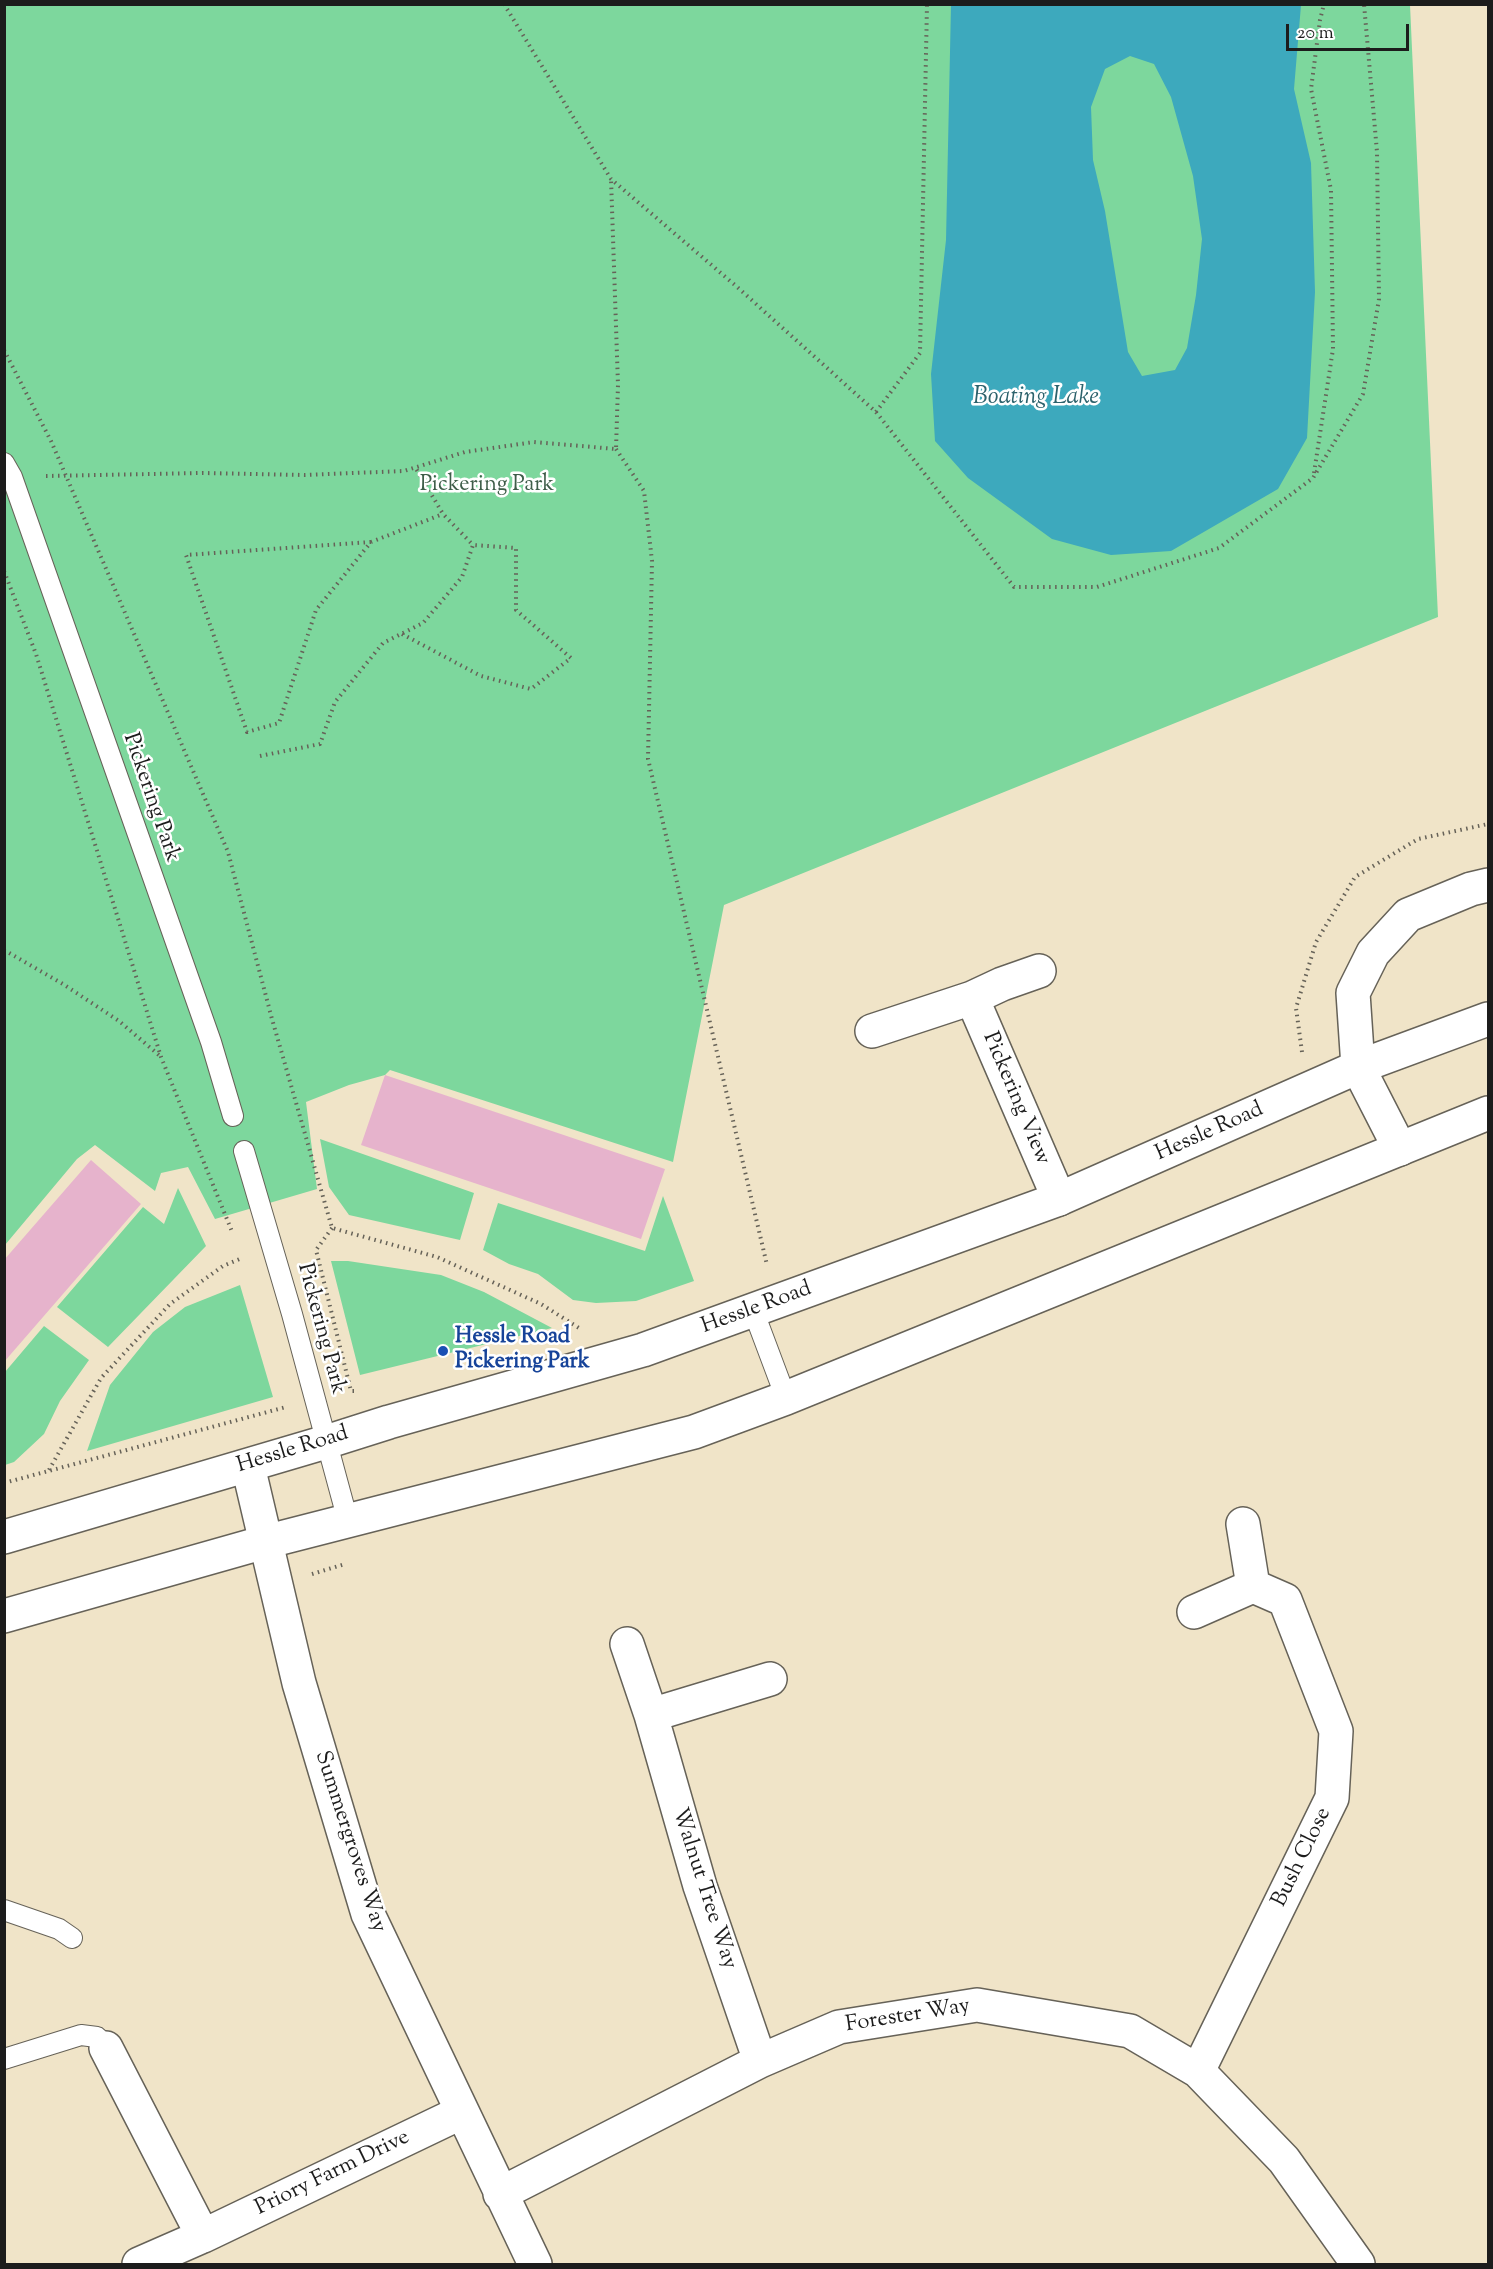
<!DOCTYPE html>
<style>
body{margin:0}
#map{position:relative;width:1493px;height:2269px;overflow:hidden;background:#f0e4c8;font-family:"Sorts Mill Goudy",serif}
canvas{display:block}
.frame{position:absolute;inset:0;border:6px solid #1c1c1c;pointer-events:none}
.scale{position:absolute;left:1286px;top:24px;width:123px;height:27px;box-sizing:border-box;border:3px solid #1c1c1c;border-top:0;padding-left:8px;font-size:18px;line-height:21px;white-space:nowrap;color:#1c1c1c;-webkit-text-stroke:4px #fff;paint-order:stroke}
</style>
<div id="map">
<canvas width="1493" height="2269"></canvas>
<div class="frame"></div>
<div class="scale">20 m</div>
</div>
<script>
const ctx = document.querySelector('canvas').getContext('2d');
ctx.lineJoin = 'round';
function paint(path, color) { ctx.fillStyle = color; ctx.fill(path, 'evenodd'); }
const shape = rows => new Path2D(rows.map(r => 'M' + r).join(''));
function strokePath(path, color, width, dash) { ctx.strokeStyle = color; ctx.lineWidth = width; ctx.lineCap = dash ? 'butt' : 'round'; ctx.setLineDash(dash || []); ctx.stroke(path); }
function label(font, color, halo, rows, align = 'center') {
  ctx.font = font + ' "Sorts Mill Goudy",serif'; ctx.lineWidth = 5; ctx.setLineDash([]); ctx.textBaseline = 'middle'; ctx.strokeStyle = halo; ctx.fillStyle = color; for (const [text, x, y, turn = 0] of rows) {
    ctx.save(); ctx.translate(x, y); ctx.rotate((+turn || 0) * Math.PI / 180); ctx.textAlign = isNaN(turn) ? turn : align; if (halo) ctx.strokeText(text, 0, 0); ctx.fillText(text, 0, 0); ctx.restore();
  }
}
paint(shape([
 [5,5,1410,5,1438,617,724,905,673,1162,390,1070,385,1075,349,1085,306,1102,317,1189,215,1219,188,1167,161,1173,155,1191,95,1145,77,1159,5,1245],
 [320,1139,474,1193,460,1240,349,1215,329,1187],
 [178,1188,206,1246,108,1347,57,1307,143,1207,164,1224],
 [663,1196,694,1281,636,1301,596,1303,573,1300,538,1274,509,1264,483,1250,498,1203,645,1251],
 [331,1261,348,1261,441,1275,484,1292,552,1328,360,1375],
 [240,1285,273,1397,87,1451,110,1385,153,1332,185,1307],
 [44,1326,89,1360,60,1401,44,1434,14,1462,5,1465,5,1372]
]), '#7dd79d');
paint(shape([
 [951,5,1301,5,1294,89,1311,163,1315,292,1307,438,1278,489,1171,551,1111,555,1052,539,968,478,935,441,931,374,946,240],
 [1130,56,1154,64,1171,97,1193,176,1202,239,1196,295,1187,348,1175,370,1142,376,1128,352,1105,211,1093,160,1091,107,1105,69]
]), '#3da9bd');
paint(shape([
 [385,1075,665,1169,641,1239,361,1145],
 [91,1160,141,1204,4,1362,4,1260]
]), '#e6b3cc');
const service = shape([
 [4,463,12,477,211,1042,233,1116],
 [244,1151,292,1314,348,1521],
 [753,1310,786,1398],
 [4,1910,59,1929,72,1938],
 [4,2059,81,2035,97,2037,106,2048]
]);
const minor = shape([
 [972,998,1059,1199],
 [872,1031,972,998,1002,984,1039,971],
 [1400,1149,1358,1067,1353,993,1373,953,1408,915,1471,889,1488,885],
 [248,1466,299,1683,368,1914,535,2264],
 [1194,1612,1253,1586,1243,1524],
 [627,1644,651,1715,700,1886,760,2061],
 [651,1715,770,1679],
 [106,2048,203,2236],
 [1198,2071,1332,1798,1336,1731,1285,1600,1253,1586],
 [500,2194,760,2061,839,2027,977,2005,1130,2031,1198,2071,1284,2160,1358,2264],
 [139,2264,203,2236,462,2112]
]);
const tertiary = shape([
 [4,1537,326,1442,389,1422,643,1350,1059,1199,1358,1067,1488,1019],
 [4,1616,265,1542,694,1432,786,1398,1488,1113]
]);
strokePath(service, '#666258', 22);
strokePath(minor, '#666258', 36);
strokePath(tertiary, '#666258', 36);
strokePath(shape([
 [504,4,611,179,736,286,876,412,1014,587,1097,587,1219,548,1313,478,1363,394,1379,299,1377,152,1364,4],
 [4,350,51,441,228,852,272,1019,332,1228,437,1257,541,1304,579,1328],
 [876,412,920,353,927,4],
 [616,449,644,491,652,561,648,759,767,1265],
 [1314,473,1333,349,1331,190,1311,89,1320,20,1324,4],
 [46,476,202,473,305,475,404,471,465,452,534,442,616,449,618,385,611,179],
 [371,542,186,555,247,732,279,723,316,610,371,542,443,514],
 [4,571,36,654,161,1057,233,1234],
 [402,634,481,676,531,689,571,658,516,610,516,548,473,545],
 [260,756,320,744,335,702,383,643,423,623,462,577,473,545,443,514,415,467],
 [4,950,63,984,119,1021,160,1056],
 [1302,1052,1296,1008,1316,942,1355,877,1418,839,1488,824],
 [332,1228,316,1250,351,1391,354,1391],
 [49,1470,101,1378,170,1304,223,1266,242,1258],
 [4,1483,286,1407],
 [312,1574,345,1564]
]), '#666258', 4, [1.5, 4.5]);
strokePath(service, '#fff', 20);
strokePath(minor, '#fff', 33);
strokePath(tertiary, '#fff', 33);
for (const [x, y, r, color] of [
 [443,1351,6,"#1a4fb4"]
]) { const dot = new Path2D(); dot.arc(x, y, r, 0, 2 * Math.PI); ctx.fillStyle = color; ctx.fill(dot); strokePath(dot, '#fff', 2); }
label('22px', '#3e5d49', '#fff', [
 ["Pickering Park",487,486]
]);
label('22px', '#1c1c1c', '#fff', [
 ["Pickering Park",150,798,71],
 ["Pickering View",1015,1099,67],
 ["Hessle Road",1210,1133,-24],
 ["Hessle Road",757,1309,-20],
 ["Pickering Park",320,1329,75],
 ["Hessle Road",293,1451,-17],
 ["Summergroves Way",349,1842,72],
 ["Bush Close",1303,1858,-64],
 ["Walnut Tree Way",703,1889,72],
 ["Forester Way",908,2017,-9],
 ["Priory Farm Drive",333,2174,-26]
]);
label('bold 22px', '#164399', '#fff', [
 ["Hessle Road",455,1338],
 ["Pickering Park",455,1363]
], 'left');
label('italic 24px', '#2c626c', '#fff', [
 ["Boating Lake",1036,399]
]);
</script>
